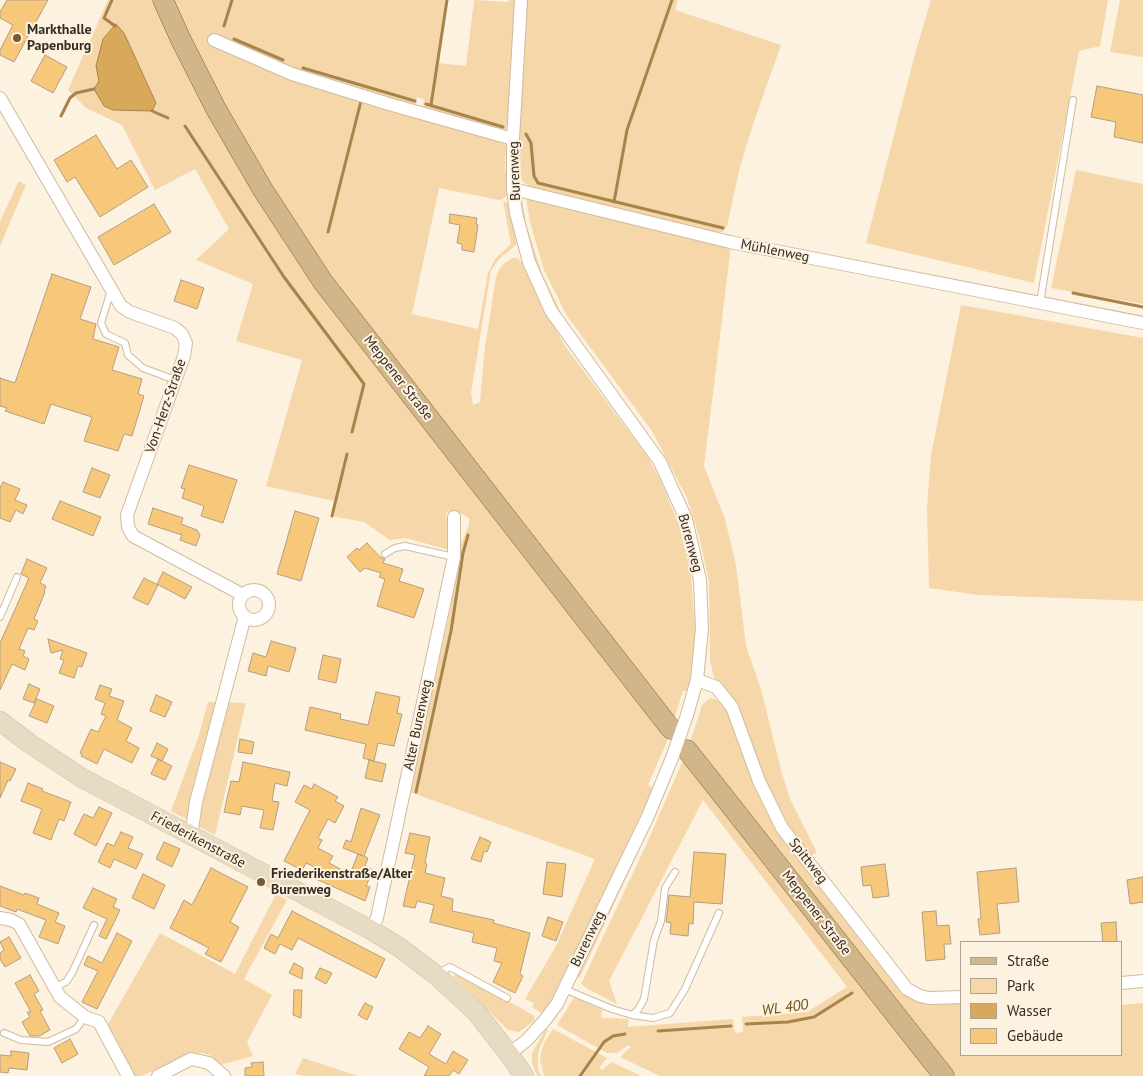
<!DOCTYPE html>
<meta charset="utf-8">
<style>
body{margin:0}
#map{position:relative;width:1143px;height:1076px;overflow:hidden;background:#fdf1e0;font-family:"PT Sans",sans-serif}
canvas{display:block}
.legend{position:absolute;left:960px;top:941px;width:162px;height:115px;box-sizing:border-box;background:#fdf1e0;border:1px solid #ada394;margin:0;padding:6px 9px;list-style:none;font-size:15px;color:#352d22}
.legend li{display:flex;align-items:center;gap:10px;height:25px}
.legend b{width:25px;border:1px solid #ada394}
</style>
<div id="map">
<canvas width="1143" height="1076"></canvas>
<ul class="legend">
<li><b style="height:6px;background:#d1b68a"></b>Straße</li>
<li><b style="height:14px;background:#f5d7a9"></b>Park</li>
<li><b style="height:14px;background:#d8a95b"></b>Wasser</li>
<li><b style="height:14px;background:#f8c87a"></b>Gebäude</li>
</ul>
</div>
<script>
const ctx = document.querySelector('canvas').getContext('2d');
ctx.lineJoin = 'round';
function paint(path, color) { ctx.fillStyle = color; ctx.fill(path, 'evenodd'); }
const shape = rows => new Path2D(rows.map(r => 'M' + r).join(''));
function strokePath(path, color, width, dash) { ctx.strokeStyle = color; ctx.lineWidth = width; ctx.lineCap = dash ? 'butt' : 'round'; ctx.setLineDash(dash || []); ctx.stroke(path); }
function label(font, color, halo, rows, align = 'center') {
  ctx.font = font + ' "PT Sans",sans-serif'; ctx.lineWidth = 4; ctx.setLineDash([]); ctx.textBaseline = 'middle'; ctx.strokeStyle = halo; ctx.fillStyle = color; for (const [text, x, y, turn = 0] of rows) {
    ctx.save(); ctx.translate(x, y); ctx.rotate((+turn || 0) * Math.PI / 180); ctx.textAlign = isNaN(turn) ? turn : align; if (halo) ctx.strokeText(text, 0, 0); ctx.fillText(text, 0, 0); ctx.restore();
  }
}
paint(shape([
 [108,0,152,0,176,52,389,382,668,739,648,785,653,788,579,947,559,986,547,1007,541,1013,532,1007,534,1003,525,999,556,946,595,859,410,792,450,611,458,551,469,525,469,518,464,515,450,511,446,513,450,548,445,549,406,538,390,540,364,522,331,516,334,501,266,486,302,360,236,341,253,284,196,260,229,229,195,169,155,190,122,125,86,108,68,90],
 [170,0,447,0,438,63,466,66,474,0,508,2,509,0,516,0,507,126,505,131,426,110,423,106,424,99,417,97,415,107,383,99,210,39,504,141,506,146,505,168,509,194,503,199,499,200,439,188,412,314,478,329,488,273,495,259,511,244,503,201,510,204,517,239,516,245,499,259,491,270,471,393,473,405,480,402,485,347,496,277,500,268,506,262,513,258,518,258,524,266,544,308,565,346,647,456,659,477,679,525,691,575,695,629,694,652,688,691,683,691,674,720,323,270,245,147],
 [526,0,678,0,675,10,781,45,754,121,740,167,727,226,723,232,717,232,531,187,522,181,518,173,518,124],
 [931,0,1108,0,1100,46,1079,51,1034,283,866,243,915,54],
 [1120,0,1143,0,1143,57,1110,52],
 [1076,170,1143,184,1143,304,1051,288],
 [19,181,26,185,0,246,0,221],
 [526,198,731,246,704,466,725,519,736,565,746,646,761,689,781,770,790,799,817,853,812,855,806,851,778,811,730,697,714,677,710,661,709,582,699,536,687,498,652,431,567,316,544,270,530,222],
 [522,200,526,224,542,273,564,319,643,427,666,463,682,496,698,545,705,581,708,618,706,662,704,650,704,594,701,572,691,527,685,508,657,451,626,407,580,347,561,319,535,263,522,215,521,204],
 [961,305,1143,338,1143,601,979,595,929,588,927,507,931,455],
 [710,698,715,699,724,706,731,721,757,789,903,992,962,1001,962,1055,1122,1055,1122,1005,1143,1003,1143,1076,953,1076,691,740,702,705],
 [208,702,246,703,215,835,171,811,198,738],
 [684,758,933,1076,660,1076,620,1057,631,1047,628,1045,617,1053,607,1053,557,1025,573,999,576,998,602,1010,601,1018,629,1019,628,1027,733,1019,735,1033,743,1032,742,1017,807,1012,847,987,703,800,609,981,617,1004,586,988,581,984,647,843],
 [658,804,660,805,579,979,578,975,580,968],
 [276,894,287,900,244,979,272,995,247,1042,253,1056,220,1065,212,1056,202,1053,190,1054,141,1076,135,1076,107,1026,160,933,235,974],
 [455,974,523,1009,534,1016,535,1020,519,1032,508,1030,454,977],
 [546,1029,548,1030,538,1052,538,1069,541,1076,537,1076,532,1063,532,1053],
 [553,1029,607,1058,599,1068,602,1070,612,1062,641,1076,544,1076,540,1060,541,1053,544,1043],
 [303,1058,358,1076,305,1076,295,1074]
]), '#f5d7a9');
const water = shape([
 [116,24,124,33,156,103,152,111,113,110,104,106,94,89,99,81,96,66,103,39,116,24]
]);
paint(water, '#d8a95b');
strokePath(water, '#a7844a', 1);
strokePath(shape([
 [112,0,104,18,115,26],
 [224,26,232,0],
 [234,39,283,60],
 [303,68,415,101],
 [426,104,503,127],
 [431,105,447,0],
 [152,111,168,118],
 [61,116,70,98,76,93,94,89],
 [185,126,284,277,364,384,352,432],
 [526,134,531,143,534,176,538,183,723,228],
 [614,202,627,130,672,0],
 [328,232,361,101],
 [1073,293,1143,307],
 [332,516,347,454],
 [416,792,451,631,463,553,468,535],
 [746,1024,788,1022,814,1017,852,993],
 [658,1031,731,1026],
 [580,1076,604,1042,613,1036,625,1034]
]), '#a7844a', 3);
const building = shape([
 [7,0,48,0,14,62,0,55,0,50,13,25,0,18,0,12,7,0],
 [45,55,67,67,53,93,31,81,45,55],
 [1097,86,1143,95,1143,143,1114,137,1116,122,1091,117,1097,86],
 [96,135,117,169,131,160,148,187,100,217,75,177,67,182,54,160,96,135],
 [154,204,171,232,114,265,98,237,154,204],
 [450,214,477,218,476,224,478,225,474,252,462,250,462,244,457,243,460,225,449,223,450,214],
 [52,274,91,287,80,319,96,324,93,339,119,347,112,370,142,379,138,394,144,396,132,436,124,434,118,451,84,441,92,417,51,404,44,424,5,411,7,408,0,406,0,378,15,383,52,274],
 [181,280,204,288,197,309,174,301,181,280],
 [189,465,237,480,223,523,201,516,204,506,182,498,185,489,181,488,189,465],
 [92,468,110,475,100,498,83,492,92,468],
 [3,482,20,489,15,500,27,505,23,514,16,510,10,522,0,518,0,488,3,482],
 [60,501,101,517,93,536,52,519,60,501],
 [153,508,183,518,181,524,197,530,200,535,196,546,180,540,182,535,148,524,153,508],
 [295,511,319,518,301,581,277,574,295,511],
 [367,543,380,557,385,559,383,563,403,569,399,581,424,589,414,618,377,606,385,579,379,577,381,573,365,568,360,572,347,557,357,548,359,550,367,543],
 [27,559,47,568,40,583,46,586,44,591,45,592,34,619,38,621,34,630,28,628,19,649,25,651,23,656,29,659,25,670,12,664,0,690,0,643,29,578,21,574,27,559],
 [163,572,192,587,185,599,157,584,163,572],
 [144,578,158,585,148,605,133,598,144,578],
 [48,639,87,653,82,667,78,666,74,678,59,673,64,660,60,659,63,650,51,653,48,639],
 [271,641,296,648,289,672,268,666,266,676,248,671,253,653,266,657,271,641],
 [323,655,341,659,336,683,318,679,323,655],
 [29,684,40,689,34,703,23,699,29,684],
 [100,685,112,689,109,696,124,701,117,720,132,728,126,741,139,748,132,763,104,749,97,764,81,756,82,754,80,753,91,729,98,732,106,716,101,714,105,703,95,699,100,685],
 [376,692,400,697,397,713,402,714,394,746,378,743,374,761,363,758,366,744,305,730,310,707,341,714,340,719,368,725,376,692],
 [156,695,172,702,165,717,150,711,156,695],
 [37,699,54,706,47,723,29,716,37,699],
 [240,739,254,742,252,754,238,752,240,739],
 [157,743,168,749,162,761,151,756,157,743],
 [158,759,172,766,165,780,151,774,158,759],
 [369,760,386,764,382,782,365,778,369,760],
 [0,762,16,769,10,781,8,780,0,798,0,762],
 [243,762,290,772,287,786,275,783,272,801,279,802,273,830,260,828,264,810,242,806,240,815,224,812,231,781,239,782,243,762],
 [28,783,43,789,42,791,71,802,64,821,59,819,51,840,33,833,42,809,21,801,28,783],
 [314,784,338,797,335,801,344,806,335,823,328,819,318,838,322,840,318,848,333,856,329,863,350,874,358,854,363,856,343,848,346,840,351,842,361,808,380,815,364,856,368,858,365,866,373,870,366,886,370,887,365,901,316,879,321,870,306,863,302,870,284,861,310,810,295,802,304,785,312,789,314,784],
 [99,807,112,813,96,846,74,834,84,814,93,818,99,807],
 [121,832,133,837,128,848,143,854,136,869,114,859,110,868,98,862,107,843,114,846,121,832],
 [410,833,430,837,425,863,427,864,425,873,445,878,441,896,453,899,452,911,494,920,493,923,530,933,520,974,523,976,515,993,493,982,502,963,494,961,497,948,472,942,474,933,430,922,434,905,417,901,415,908,403,906,415,855,405,853,410,833],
 [480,837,491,842,487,852,484,851,481,862,471,859,480,837],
 [164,842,180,849,172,867,156,859,164,842],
 [694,852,726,854,722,904,694,902,693,924,689,923,688,936,670,934,671,923,666,922,669,895,690,897,694,852],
 [547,862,566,864,562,897,543,894,547,862],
 [885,864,889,896,873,898,871,885,863,886,861,867,885,864],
 [211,868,248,887,230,922,239,927,221,962,205,954,209,948,170,928,184,900,192,905,211,868],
 [1016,868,1019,902,997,904,1000,933,980,935,978,919,981,918,977,872,1016,868],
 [143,874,165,885,154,909,132,898,143,874],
 [1143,877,1143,902,1130,904,1127,880,1143,877],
 [0,886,24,895,25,893,39,898,37,904,59,913,55,922,65,926,58,944,39,937,46,920,17,909,16,912,0,906,0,886],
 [93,888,117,899,113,907,120,910,106,939,99,936,107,919,83,908,93,888],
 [292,911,385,959,376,978,298,938,292,950,280,944,275,954,264,948,271,934,278,938,292,911],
 [936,911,937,926,949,925,951,944,944,944,945,959,926,961,922,912,936,911],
 [548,917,563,922,556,941,542,936,548,917],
 [1116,922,1117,942,1103,942,1101,923,1116,922],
 [117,933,132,941,97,1009,82,1002,98,971,84,965,88,956,102,963,117,933],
 [9,937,21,958,5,967,0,959,0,953,4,950,0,942,9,937],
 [294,963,303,968,302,979,289,973,294,963],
 [320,968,332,973,326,984,315,978,320,968],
 [30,975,39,991,34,994,43,1010,40,1011,50,1030,39,1036,30,1036,22,1022,30,1017,27,1012,31,1012,15,983,30,975],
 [294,990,302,990,301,1018,293,1015,294,990],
 [365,1003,373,1007,367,1020,358,1015,365,1003],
 [428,1026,441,1034,429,1054,446,1064,453,1051,468,1060,459,1074,453,1070,449,1076,424,1076,429,1067,399,1049,409,1032,420,1038,428,1026],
 [70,1039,78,1054,62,1063,54,1048,70,1039],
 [11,1051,29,1053,27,1070,9,1068,8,1073,0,1072,0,1055,11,1056,11,1051],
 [263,1062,264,1076,245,1076,245,1068,252,1067,251,1063,263,1062]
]);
paint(building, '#f8c87a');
strokePath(building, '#b19f83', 1);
const lane = shape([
 [111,290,101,323,106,334,125,343,128,355,143,368,175,380],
 [1040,303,1073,100],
 [385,554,395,548,405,546,454,557],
 [0,617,17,577],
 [437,974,450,967,507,998],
 [54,987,66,982,72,973,94,925],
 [564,989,612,1009,632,1015,638,1010,644,999,654,940,661,921,665,888,675,872],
 [632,1015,653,1018,670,1013,685,989,719,913],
 [4,1033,21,1040,48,1042,76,1029,85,1017]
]);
const street = shape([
 [521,0,513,139,513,189,516,213,529,262,551,311,660,462,686,519,700,580,702,628,697,680,687,715],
 [214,40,292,74,389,104,513,139],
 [0,98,121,306,130,312,175,328,182,334,186,343,184,356,127,515,128,527,133,536,243,595],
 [513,189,730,242,1143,323],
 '239 605a15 15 0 1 1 30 0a15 15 0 1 1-30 0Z',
 [697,680,716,687,732,707,759,781,782,828,907,989,920,996,929,998,962,997],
 [191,836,196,802,245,616],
 [0,918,11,920,19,924,60,997,85,1017,99,1022,128,1076],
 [371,930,377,918,454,557,454,517],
 [1122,983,1143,981],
 [509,1054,527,1040,545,1020,557,1004,648,816,672,758],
 [158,1076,191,1059,209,1063,224,1076]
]);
const secondary = shape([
 [0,721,29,743,82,778,371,930,399,947,436,975,477,1013,509,1054,524,1076]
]);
const primary = shape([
 [163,0,181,40,216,109,263,190,323,282,671,729],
 [687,750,944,1076]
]);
strokePath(lane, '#cfbc9f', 8);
strokePath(street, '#cfbc9f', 14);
strokePath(secondary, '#cfbc9f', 20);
strokePath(primary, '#866733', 21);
strokePath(lane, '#fff', 6);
strokePath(street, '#fff', 12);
strokePath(secondary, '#e8dbc4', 19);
strokePath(primary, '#d1b68a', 20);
const streetBridge = shape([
 [672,758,687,715]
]);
strokePath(streetBridge, '#cfbc9f', 14, []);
strokePath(streetBridge, '#fff', 12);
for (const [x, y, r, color] of [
 [17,38,5,"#765b2e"],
 [261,882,5,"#765b2e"]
]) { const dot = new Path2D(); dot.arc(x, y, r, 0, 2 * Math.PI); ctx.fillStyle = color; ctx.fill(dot); strokePath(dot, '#fdf1e0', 2); }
label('bold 14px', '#352d22', '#fdf1e0', [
 ["Markthalle",27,30],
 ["Papenburg",27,46],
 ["Friederikenstraße/Alter",271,874],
 ["Burenweg",271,890]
], 'left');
label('14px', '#352d22', '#fdf1e0', [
 ["Burenweg",515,171,-92],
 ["Mühlenweg",775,251,11],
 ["Meppener Straße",398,378,52],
 ["Von-Herz-Straße",166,406,-71],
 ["Burenweg",690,543,75],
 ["Alter Burenweg",418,725,-78],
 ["Friederikenstraße",198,840,28],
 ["Spittweg",808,861,52],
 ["Meppener Straße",816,913,52],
 ["Burenweg",588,939,-64]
]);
label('italic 15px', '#705014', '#fdf1e0', [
 ["WL 400",785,1008,-8]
]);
</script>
